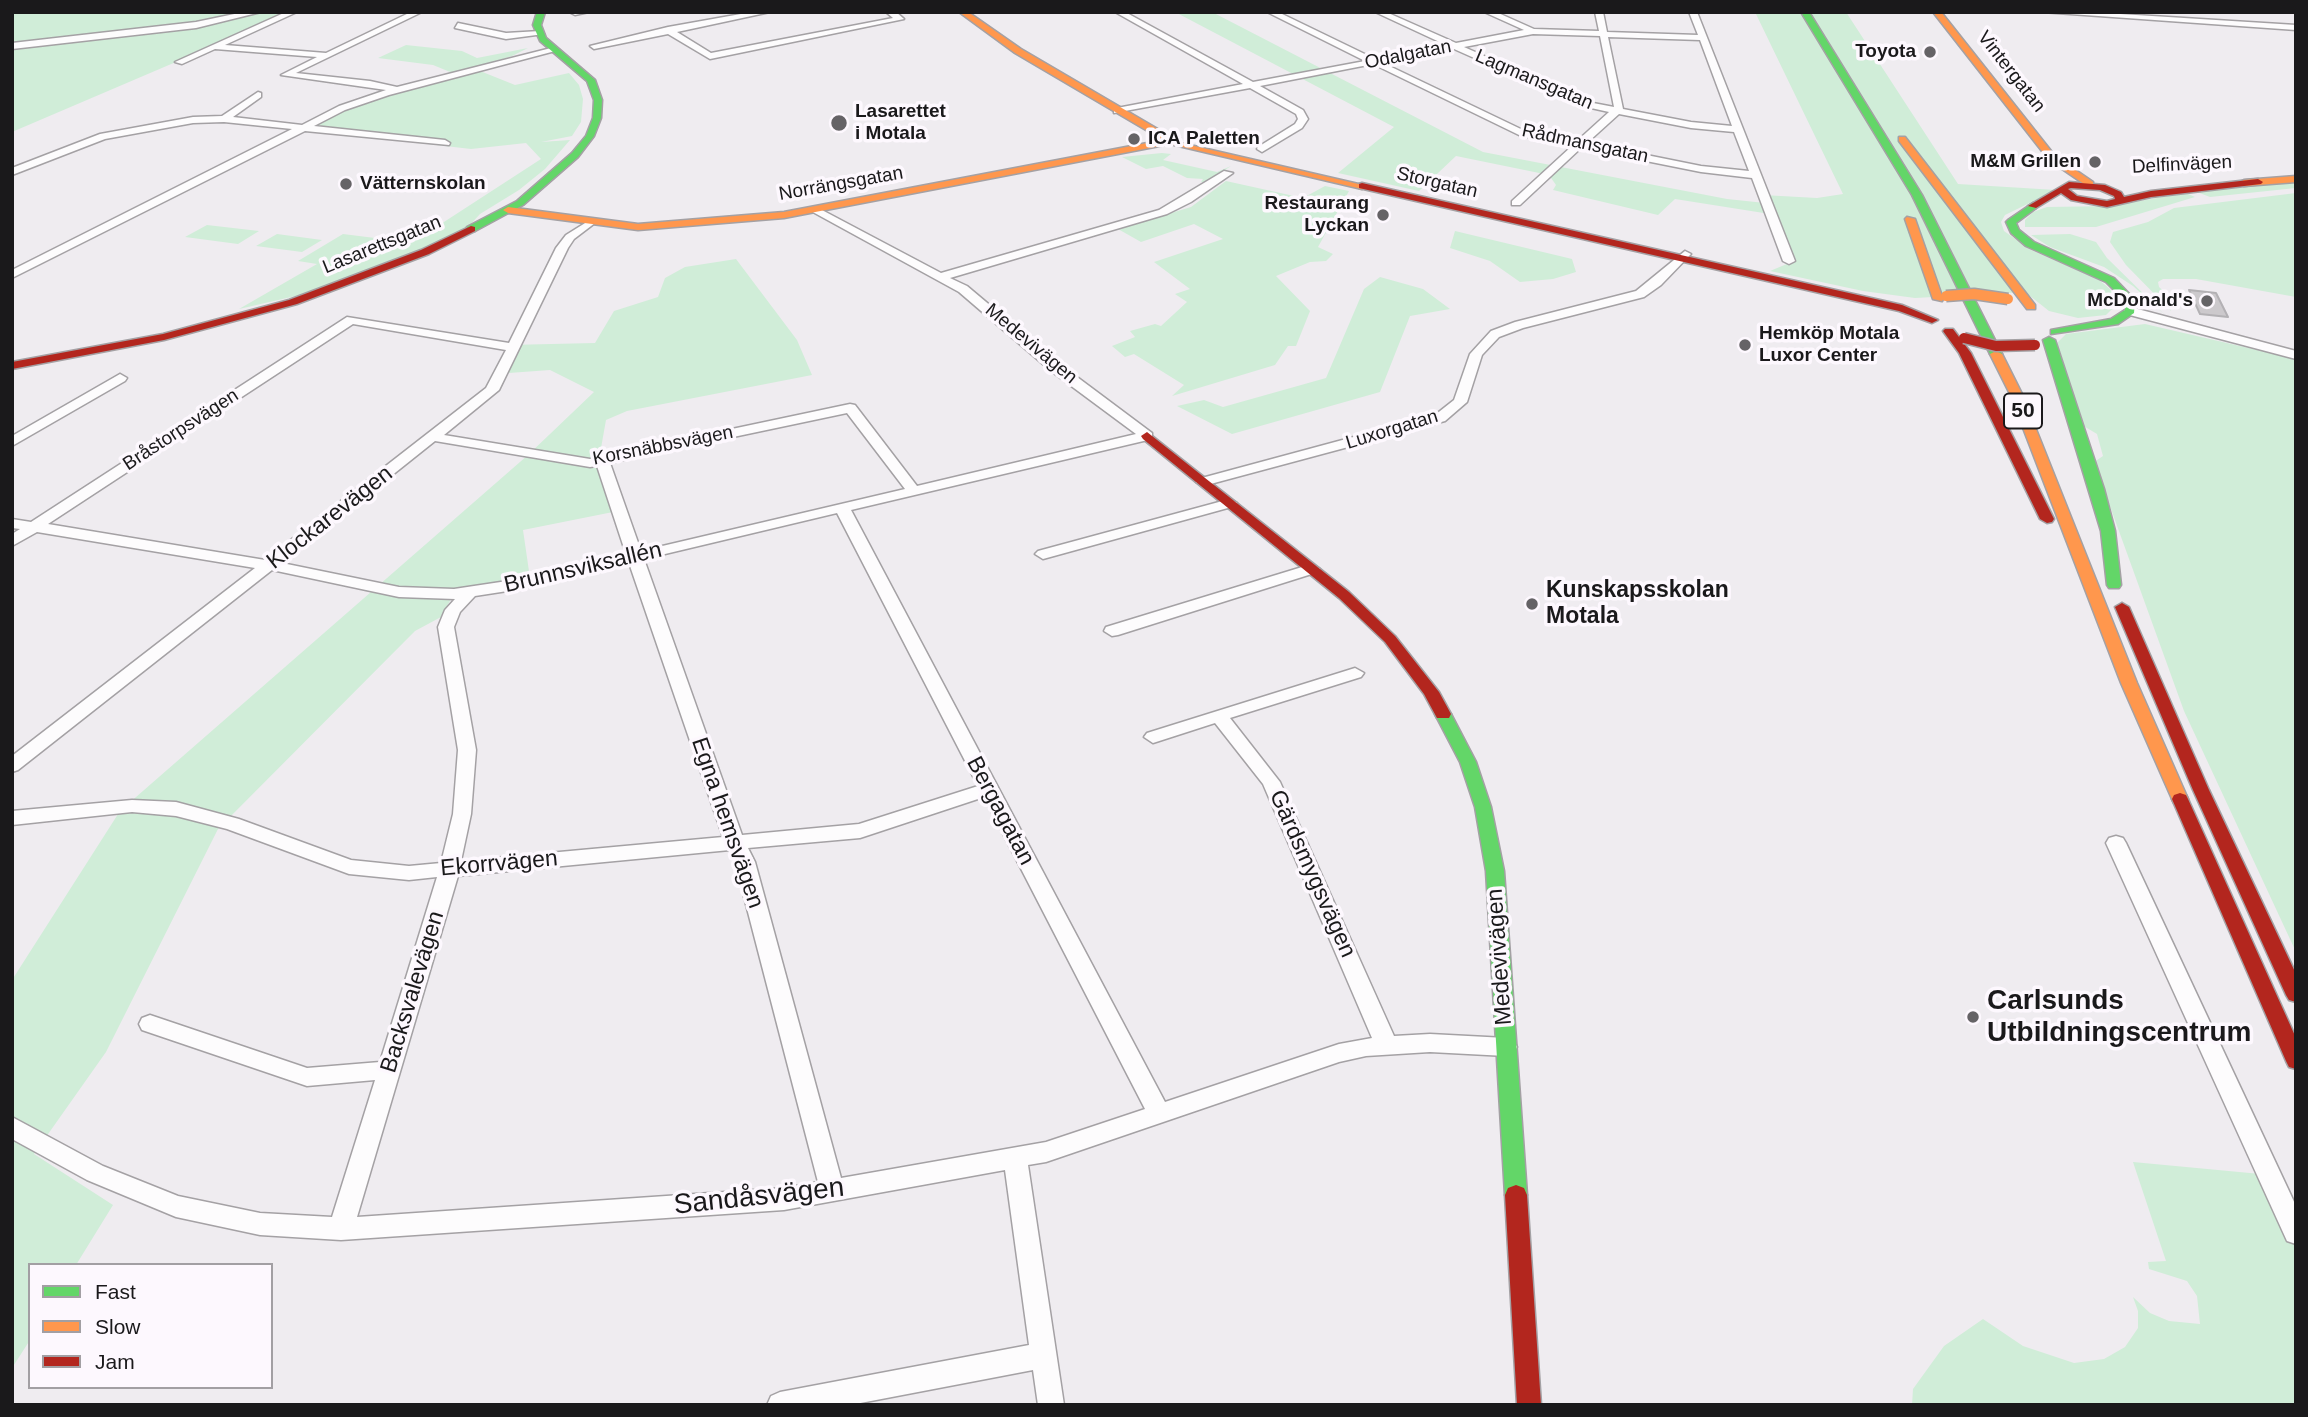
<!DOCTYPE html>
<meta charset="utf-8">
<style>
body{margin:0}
#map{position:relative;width:2308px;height:1417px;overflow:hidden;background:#efecf0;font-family:Helvetica,sans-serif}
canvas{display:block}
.frame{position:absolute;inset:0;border:14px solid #1a191b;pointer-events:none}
.legend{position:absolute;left:28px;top:1263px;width:245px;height:126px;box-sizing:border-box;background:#fdf8fe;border:2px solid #a29fa3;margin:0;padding:9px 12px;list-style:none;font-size:21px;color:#1a191b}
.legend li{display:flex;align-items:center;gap:14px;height:35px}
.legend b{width:35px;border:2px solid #a29fa3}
</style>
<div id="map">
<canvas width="2308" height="1417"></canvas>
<div class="frame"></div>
<ul class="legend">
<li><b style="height:9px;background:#63d668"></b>Fast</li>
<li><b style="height:9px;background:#ff974d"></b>Slow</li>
<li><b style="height:9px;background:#b3261e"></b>Jam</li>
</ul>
</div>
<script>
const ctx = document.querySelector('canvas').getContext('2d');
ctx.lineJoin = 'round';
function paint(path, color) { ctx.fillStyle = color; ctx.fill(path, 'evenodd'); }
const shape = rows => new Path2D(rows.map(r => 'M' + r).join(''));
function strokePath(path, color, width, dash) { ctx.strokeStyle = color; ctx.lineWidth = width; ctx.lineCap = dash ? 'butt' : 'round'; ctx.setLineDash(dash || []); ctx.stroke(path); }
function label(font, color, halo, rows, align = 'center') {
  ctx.font = font + ' Helvetica,sans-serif'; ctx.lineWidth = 7; ctx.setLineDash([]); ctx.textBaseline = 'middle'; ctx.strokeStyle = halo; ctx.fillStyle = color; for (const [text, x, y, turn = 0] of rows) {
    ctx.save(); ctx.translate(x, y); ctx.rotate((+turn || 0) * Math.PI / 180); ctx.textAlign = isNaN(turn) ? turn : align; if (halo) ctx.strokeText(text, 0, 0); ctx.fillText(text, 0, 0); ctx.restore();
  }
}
paint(shape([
 [12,12,293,12,12,132],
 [1175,12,1212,12,1483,152,1727,199,1765,203,1763,195,1817,198,1843,194,1755,12,1846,12,1958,184,2056,190,2005,215,2001,222,2004,231,2031,250,2098,279,2110,289,2116,299,2113,308,2106,315,2078,318,2049,311,2025,292,1915,298,1863,291,1770,271,1794,261,1770,214,1675,199,1658,215,1553,190,1556,185,1549,175,1456,156,1419,191,1338,173,1394,127],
 [406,45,462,51,477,58,528,48,512,56,455,74,433,65,378,58],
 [480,71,515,85,569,73,579,85,583,99,581,122,572,136,541,142,570,140,545,169,519,190,480,214,469,226,412,254,313,292,239,309,317,264,298,261,343,234,383,239,427,233,541,159,526,143,471,149,298,129,329,112,397,89],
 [1162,153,1171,154,1163,160,1217,172,1231,166,1207,182,1201,182,1203,179,1187,178,1163,166,1146,169,1122,157],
 [1226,181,1303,198,1325,186,1349,191,1318,247,1333,254,1326,261,1310,262,1276,276,1310,311,1296,346,1288,346,1275,365,1172,396,1184,385,1134,354,1125,357,1112,346,1135,337,1130,331,1155,324,1161,326,1187,302,1175,294,1190,289,1154,262,1223,239,1194,224,1141,242,1118,229,1191,207],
 [2296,182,2296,188,2210,197,2197,192],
 [2186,193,2195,197,2096,227,2025,227,2025,220,2033,212,2047,207,2111,206],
 [2296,193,2296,297,2196,279,2163,279,2158,282,2159,287,2166,293,2171,311,2126,265,2110,242,2113,232,2148,222,2174,208],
 [207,225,259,231,238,244,185,237],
 [1455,231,1568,258,1572,259,1576,272,1553,279,1520,282,1490,261,1450,248],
 [277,234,322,240,302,252,256,246],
 [2070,234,2096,242,2107,258,2165,315,2133,286,2104,267,2050,247,2031,235],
 [736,259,797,340,812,375,627,411,606,420,598,465,613,512,523,530,531,585,451,599,441,617,415,631,218,829,106,1052,34,1154,113,1205,76,1265,30,1265,30,1340,12,1368,12,980,120,811,528,455,594,392,550,370,495,374,508,345,595,343,614,311,658,297,665,278,685,267],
 [1380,277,1423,289,1450,309,1410,316,1380,392,1232,434,1177,406,1204,400,1223,407,1326,378,1364,289],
 [2145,324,2296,359,2296,952,2184,711,2094,462,2103,456,2097,434,2082,425,2057,343,2066,334],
 [2133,1162,2271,1175,2296,1229,2296,1405,1912,1405,1913,1389,1944,1346,1983,1319,2023,1346,2074,1363,2104,1359,2125,1347,2138,1328,2138,1311,2133,1297,2150,1313,2169,1321,2200,1324,2197,1296,2187,1281,2149,1269,2148,1262,2166,1261]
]), '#d0edd8');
const building = shape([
 [2189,290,2216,293,2228,317,2200,314,2189,290]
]);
paint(building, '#ccc9cc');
strokePath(building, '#b3b1b4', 2);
const street = shape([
 [244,12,261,12,196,28,12,49,12,43,196,22,244,12],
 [286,12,297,12,225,45,326,53,411,12,422,12,296,73,370,81,397,87,555,47,559,50,389,95,345,110,314,126,445,140,450,143,449,145,305,131,12,278,12,270,292,129,224,122,193,123,105,139,12,175,12,168,100,134,193,117,222,116,258,92,261,93,261,97,233,117,302,125,339,106,386,90,281,75,317,57,215,49,182,64,175,62,286,12],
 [589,12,575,15,571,13,571,12,589,12],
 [752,12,770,12,677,32,711,53,893,18,886,12,896,12,904,19,710,59,668,34,594,49,590,46,668,27,752,12],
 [1115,12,1125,12,1253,82,1365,61,1267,12,1278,12,1375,59,1446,45,1375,12,1386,12,1456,43,1524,30,1484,12,1496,12,1534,29,1599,31,1595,12,1603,12,1607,32,1698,35,1689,12,1697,12,1795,261,1789,264,1783,261,1752,178,1701,172,1581,148,1520,205,1512,205,1512,201,1572,146,1519,135,1373,64,1260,86,1303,110,1308,119,1302,128,1262,152,1257,149,1258,147,1295,124,1298,119,1296,114,1250,88,1114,113,1114,109,1117,108,1243,84,1115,12],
 [1533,34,1600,36,1614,107,1588,102,1464,47,1533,34],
 [1608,37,1700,40,1732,126,1691,122,1623,109,1608,37],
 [1454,49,1582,106,1609,112,1577,141,1525,131,1383,63,1454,49],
 [1619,114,1691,128,1734,132,1749,171,1701,166,1587,143,1619,114],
 [2042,12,2088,12,2296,25,2296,30,2042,12],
 [458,23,506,33,540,31,544,34,506,39,455,28,458,23],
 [1224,171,1233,173,1191,202,1167,214,950,278,967,286,1061,365,1152,433,1152,439,851,510,1165,1102,1339,1044,1372,1038,1263,784,1215,723,1153,743,1144,737,1147,733,1355,668,1364,673,1361,677,1230,718,1280,782,1394,1036,1430,1034,1506,1038,1514,1041,1517,1047,1514,1053,1506,1056,1430,1052,1366,1056,1339,1062,1046,1162,1028,1165,1064,1405,1038,1405,1033,1370,850,1405,767,1405,771,1396,780,1392,1029,1345,1005,1170,784,1210,341,1240,260,1235,176,1217,87,1180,12,1139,12,1117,103,1166,178,1196,260,1213,332,1217,375,1080,307,1086,142,1030,139,1024,142,1018,150,1015,307,1068,380,1062,437,877,409,880,349,874,227,829,176,816,132,812,12,825,12,811,132,800,176,802,239,819,351,860,409,866,441,863,453,814,458,750,438,627,445,610,455,599,399,597,272,570,18,770,12,772,12,756,255,568,37,532,12,546,12,534,20,529,12,528,12,519,31,522,347,317,509,343,556,248,566,235,590,220,595,223,574,239,568,248,499,390,444,435,590,459,850,404,855,405,917,486,1136,434,1051,371,959,292,811,211,820,209,941,273,1159,210,1224,171],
 [353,324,506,350,486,388,265,560,48,524,353,324],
 [847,413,905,489,641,551,610,463,847,413],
 [435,441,590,467,597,466,626,554,514,580,454,589,399,587,282,563,435,441],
 [837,513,978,786,859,824,742,835,644,559,837,513],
 [629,563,723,837,461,861,471,814,476,750,454,627,460,612,475,596,514,590,629,563],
 [984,797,1145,1109,1046,1142,841,1178,755,862,748,848,860,838,984,797],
 [730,850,735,862,818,1182,784,1188,357,1217,458,876,730,850],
 [1685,251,1691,254,1689,256,1661,285,1644,297,1523,328,1499,337,1482,355,1467,402,1445,421,1203,486,1196,482,1198,479,1435,415,1454,400,1470,354,1491,331,1515,322,1636,291,1685,251],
 [2130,307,2296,351,2296,359,2126,314,2124,311,2130,307],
 [120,374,127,378,125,381,12,446,12,436,120,374],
 [1230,499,1237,503,1235,506,1043,559,1035,554,1038,551,1230,499],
 [1312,564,1320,569,1318,572,1118,635,1112,636,1104,631,1106,627,1312,564],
 [2116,836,2123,838,2126,843,2296,1206,2296,1244,2287,1241,2106,843,2109,838,2116,836]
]);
const fast = shape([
 [537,12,545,12,541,25,546,38,595,80,602,100,601,118,594,136,578,157,523,205,475,231,467,231,467,227,517,201,572,153,586,136,593,118,594,100,587,81,540,41,533,25,537,12],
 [1801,12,1809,12,1922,195,2002,354,2000,356,1990,354,1912,195,1801,12],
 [2033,203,2036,204,2036,208,2016,223,2019,230,2034,242,2114,278,2135,300,2134,313,2118,324,2051,334,2051,330,2111,319,2125,310,2125,301,2106,282,2026,246,2011,233,2006,222,2008,220,2033,203],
 [2049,337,2055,340,2104,489,2115,531,2121,585,2119,588,2109,588,2107,585,2101,531,2043,340,2049,337],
 [1443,709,1451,714,1476,762,1491,807,1504,871,1527,1195,1524,1202,1516,1205,1508,1202,1505,1195,1486,871,1475,807,1460,762,1435,714,1443,709]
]);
const slow = shape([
 [959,12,968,12,1021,49,1173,138,1180,138,1181,143,1367,186,1362,189,1170,144,784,218,638,230,508,213,503,210,508,207,638,224,784,212,1163,140,1015,53,959,12],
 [1933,12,1941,12,2055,156,2093,182,2093,186,2087,186,2049,160,1933,12],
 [1899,137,1905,137,2035,305,2035,309,2027,309,1899,141,1899,137],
 [2296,176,2296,182,2244,186,2239,183,2244,180,2296,176],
 [1907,217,1915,219,1943,299,1942,301,1933,299,1905,219,1907,217],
 [1996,351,2002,354,2022,394,2137,683,2188,799,2186,803,2174,803,2172,799,2121,683,2010,394,1990,354,1996,351]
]);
const jam = shape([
 [2258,179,2263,182,2261,184,2151,197,2107,207,2071,200,2061,193,2036,208,2028,206,2069,182,2105,185,2121,192,2124,197,2151,191,2258,179],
 [2071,188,2100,190,2114,196,2115,199,2107,201,2077,196,2068,189,2071,188],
 [1362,183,1902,305,1938,320,1932,323,1899,311,1359,188,1359,184,1362,183],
 [471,226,475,227,475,231,429,254,297,304,164,340,12,369,12,362,163,334,289,300,421,250,471,226],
 [1945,329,1953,329,1971,353,2054,519,2052,522,2047,523,2040,519,1959,353,1943,331,1945,329],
 [1147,432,1349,592,1395,636,1439,692,1451,714,1449,718,1437,718,1424,694,1385,642,1339,598,1143,439,1141,436,1147,432],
 [2122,603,2129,607,2209,790,2296,974,2296,1002,2289,1000,2286,995,2193,790,2115,607,2122,603],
 [2180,793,2186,795,2188,799,2296,1038,2296,1069,2289,1067,2286,1061,2172,799,2174,795,2180,793],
 [1516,1185,1524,1188,1527,1195,1541,1405,1517,1405,1505,1195,1508,1188,1516,1185]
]);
strokePath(street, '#a4a1a4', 3);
strokePath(fast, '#a4a1a4', 3);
strokePath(slow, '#a4a1a4', 3);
strokePath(jam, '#a4a1a4', 3);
paint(street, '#fdfcfd');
paint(fast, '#63d668');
paint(slow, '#ff974d');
paint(jam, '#b3261e');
const slowBridge = shape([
 [1946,296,1974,294,2008,299]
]);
const jamBridge = shape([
 [1964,338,1996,346,2035,345]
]);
strokePath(slowBridge, '#a4a1a4', 13, []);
strokePath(jamBridge, '#a4a1a4', 13, []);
strokePath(slowBridge, '#ff974d', 10);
strokePath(jamBridge, '#b3261e', 10);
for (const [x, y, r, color] of [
 [1930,52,7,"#656366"],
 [839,123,9,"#656366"],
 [1134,139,7,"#656366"],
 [2095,162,7,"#656366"],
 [346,184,7,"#656366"],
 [1383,215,7,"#656366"],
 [2207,301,7,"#656366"],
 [1745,345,7,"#656366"],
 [1532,604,7,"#656366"],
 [1973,1017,7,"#656366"]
]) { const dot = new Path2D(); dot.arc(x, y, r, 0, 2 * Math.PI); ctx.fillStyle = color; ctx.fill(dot); strokePath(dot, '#fdf8fe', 2.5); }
label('bold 19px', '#1a191b', '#fdf8fe', [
 ["Toyota",1916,52],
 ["Lasarettet",855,112,"left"],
 ["i Motala",855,134,"left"],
 ["ICA Paletten",1148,139,"left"],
 ["M&M Grillen",2081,162],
 ["Vätternskolan",360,184,"left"],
 ["Restaurang",1369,204],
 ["Lyckan",1369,226],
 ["McDonald's",2193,301],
 ["Hemköp Motala",1759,334,"left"],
 ["Luxor Center",1759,356,"left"]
], 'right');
label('19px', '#1a191b', '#fdf8fe', [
 ["Odalgatan",1408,55,-11],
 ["Vintergatan",2011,72,52],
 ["Lagmansgatan",1534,80,23],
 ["Rådmansgatan",1585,144,12],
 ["Delfinvägen",2182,165,-3],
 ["Storgatan",1437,183,13],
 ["Norrängsgatan",841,184,-10],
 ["Lasarettsgatan",382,245,-22],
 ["Medevivägen",1031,344,40],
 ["Bråstorpsvägen",181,430,-33],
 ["Luxorgatan",1392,430,-17],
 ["Korsnäbbsvägen",663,446,-11]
]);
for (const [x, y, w] of [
 [2023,411,38]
]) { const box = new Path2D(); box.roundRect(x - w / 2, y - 17.5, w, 35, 5); ctx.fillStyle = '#fdf8fe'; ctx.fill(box); strokePath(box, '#1a191b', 2); }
label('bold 21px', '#1a191b', null, [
 ["50",2023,411]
]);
label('23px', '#1a191b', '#fdf8fe', [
 ["Klockarevägen",330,518,-38],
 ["Brunnsviksallén",583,568,-13],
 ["Bergagatan",1000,811,62],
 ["Egna hemsvägen",727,823,71],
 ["Ekorrvägen",499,864,-5],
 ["Gärdsmygsvägen",1312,874,66],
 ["Medevivägen",1500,957,-94],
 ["Backsvalevägen",413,992,-73]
]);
label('bold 23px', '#1a191b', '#fdf8fe', [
 ["Kunskapsskolan",1546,591],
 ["Motala",1546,617]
], 'left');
label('bold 28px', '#1a191b', '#fdf8fe', [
 ["Carlsunds",1987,1001],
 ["Utbildningscentrum",1987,1033]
], 'left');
label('28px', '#1a191b', '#fdf8fe', [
 ["Sandåsvägen",759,1197,-6]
]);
</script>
